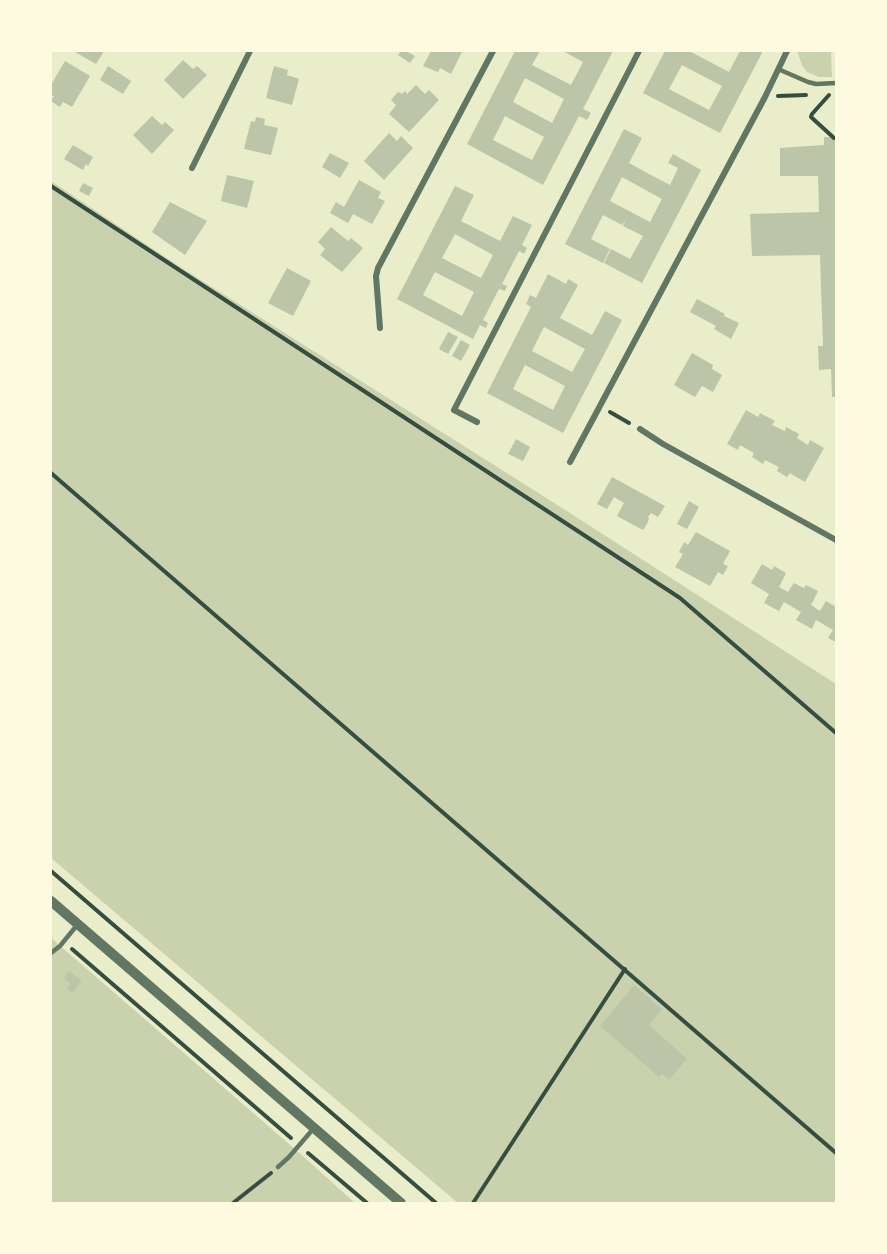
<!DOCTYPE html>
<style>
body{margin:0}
#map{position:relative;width:887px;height:1254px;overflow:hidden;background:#e9edc9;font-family:"Roboto Condensed",sans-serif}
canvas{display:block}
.frame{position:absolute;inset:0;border:52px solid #fefae0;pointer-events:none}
</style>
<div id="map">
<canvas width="887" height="1254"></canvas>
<div class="frame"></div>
</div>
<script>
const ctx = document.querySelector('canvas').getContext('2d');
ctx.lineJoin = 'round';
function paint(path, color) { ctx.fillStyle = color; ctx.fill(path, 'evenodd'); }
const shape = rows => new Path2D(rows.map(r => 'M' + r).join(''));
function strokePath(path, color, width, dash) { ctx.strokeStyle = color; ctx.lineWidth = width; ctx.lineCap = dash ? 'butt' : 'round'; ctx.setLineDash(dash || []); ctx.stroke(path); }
paint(shape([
 [797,51,831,51,832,77,819,77,807,72,802,65],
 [51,181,177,265,559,506,836,684,836,1203,458,1203,51,858],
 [51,938,296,1150,355,1203,51,1203]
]), '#cad2ad');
paint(shape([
 [73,51,104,51,96,64],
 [401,51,406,51,415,56,410,63,398,55],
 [431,51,461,51,462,52,451,74,440,68,438,72,423,66],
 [515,51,540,51,532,65,571,85,583,62,563,51,613,51,583,109,591,113,587,120,579,116,543,185,467,144],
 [525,78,564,99,552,123,513,102],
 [505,116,544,137,532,160,493,140],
 [665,51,689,51,729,72,740,51,763,51,720,133,643,93],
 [682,65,722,86,709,110,669,89],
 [183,60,193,69,197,66,207,75,183,99,164,80],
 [65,61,90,76,72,107,63,102,60,107,51,101,54,96,51,95,51,85],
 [108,66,131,81,123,94,100,80],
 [274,66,288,70,287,75,299,79,292,105,266,98],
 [416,85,425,94,429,90,439,100,409,132,389,114,396,105,391,100,398,92,402,94,405,91,407,94],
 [152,116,162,125,165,122,174,130,152,154,133,135],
 [256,117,265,119,264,125,278,128,271,155,244,149,251,121,255,122],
 [624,129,642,138,629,163,649,174,670,185,678,168,668,163,673,154,701,170,642,283,604,263,611,249,630,259,643,236,623,226,626,220,622,225,603,215,591,239,610,249,603,263,565,244],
 [622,177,662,199,650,222,610,201],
 [389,133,397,141,401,136,413,148,384,180,364,161],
 [824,137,836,137,836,397,832,397,831,369,819,370,818,346,823,346,820,255,752,256,750,214,819,212,818,176,780,176,780,148,824,145],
 [73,145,93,157,88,166,86,164,83,170,64,159],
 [330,153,349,163,340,178,322,167],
 [227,175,254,181,247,208,221,201],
 [359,180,381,192,378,198,385,201,372,224,353,214,348,223,330,213,336,202,344,207],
 [83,183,93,188,89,196,79,191],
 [455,186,474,195,461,221,500,241,513,216,532,225,522,245,527,248,524,254,519,251,502,284,507,286,505,291,499,289,483,320,488,323,486,328,480,325,473,339,397,299],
 [455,234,493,255,481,278,442,258],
 [435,272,474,292,462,316,423,295],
 [170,202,207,221,185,255,152,232],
 [331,227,348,241,351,238,363,248,342,272,320,255,325,249,318,242],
 [287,268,311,281,293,316,268,303],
 [548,274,566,284,568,279,578,285,560,318,592,335,605,311,622,320,563,433,487,393,531,307,526,304,530,295,536,298],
 [544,327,585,349,572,372,532,351],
 [525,365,565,386,553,410,513,389],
 [697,299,725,314,724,316,739,323,731,339,714,329,716,326,690,312],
 [448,332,458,337,448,354,439,349],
 [461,340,470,345,461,361,452,356],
 [692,353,713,365,712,369,722,375,713,392,702,386,695,397,674,385],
 [746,410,758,417,760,413,775,421,772,425,785,431,786,427,799,434,797,438,808,445,810,440,824,448,805,482,790,473,787,477,777,471,779,467,765,460,763,464,752,457,754,453,740,445,738,450,727,444],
 [516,439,530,447,523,461,508,454],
 [612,477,665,506,658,517,651,513,648,517,649,518,648,522,643,530,617,516,624,503,614,497,607,509,597,504],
 [689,501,699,507,687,529,677,524],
 [696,532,730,551,723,564,728,566,723,575,718,572,710,586,675,567,683,554,679,552,684,542,688,545],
 [762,564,772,570,774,566,786,573,779,587,788,592,794,583,804,588,806,585,818,591,811,605,820,611,826,601,836,607,836,642,828,638,833,630,816,620,812,629,796,620,801,612,784,602,779,611,764,603,769,594,751,583],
 [69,971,82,981,72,993,67,989,71,984,64,978],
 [634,985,662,1009,649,1025,687,1059,669,1080,662,1074,659,1077,600,1026]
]), '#bcc5a7');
strokePath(shape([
 [829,95,812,114,811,117,834,138,836,138],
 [778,96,806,95],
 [51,186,680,598,836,733],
 [610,412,629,423],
 [51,473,836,1153],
 [51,871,436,1203],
 [72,949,291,1138],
 [308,1153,367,1203],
 [233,1203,271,1173],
 [473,1203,625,969]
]), '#344e41', 4);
strokePath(shape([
 [778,69,808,82,816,84,836,83],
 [51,953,60,946,78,924],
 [278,1167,289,1157,314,1128]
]), '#617663', 4.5);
strokePath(shape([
 [192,168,250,51],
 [380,328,376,276,378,268,493,51],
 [477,422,454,410,639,51],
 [640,429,663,444,836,540],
 [570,462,765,97,787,51]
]), '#617663', 6);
strokePath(shape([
 [51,901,401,1203]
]), '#617663', 10);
</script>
